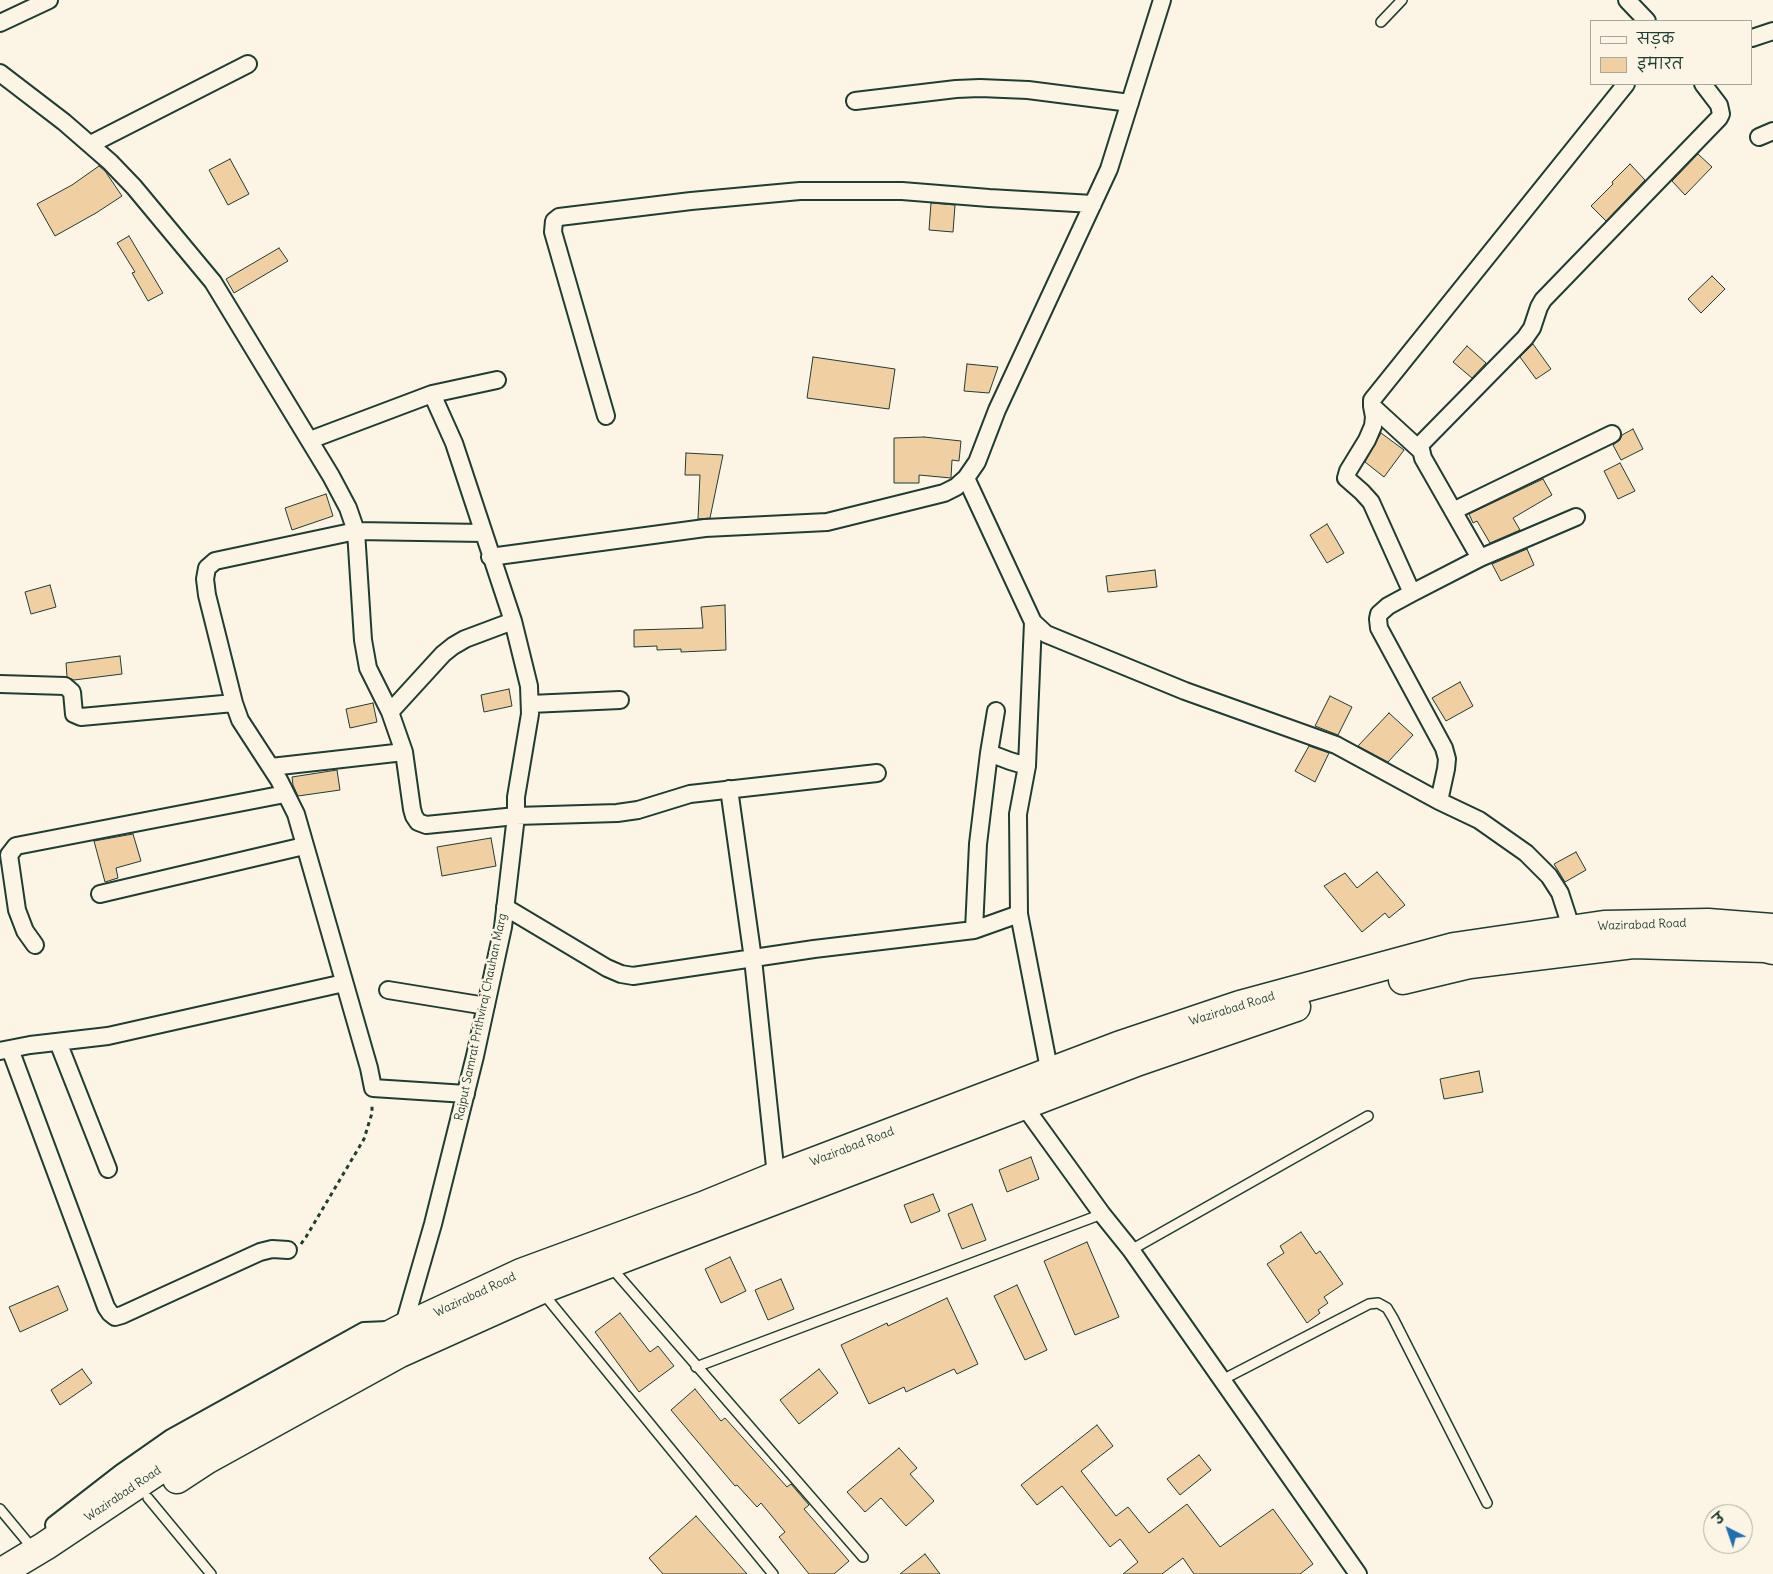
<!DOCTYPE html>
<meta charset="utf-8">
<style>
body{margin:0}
#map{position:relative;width:1773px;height:1574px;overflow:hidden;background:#fcf5e5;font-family:Delius,"Playpen Sans Deva",sans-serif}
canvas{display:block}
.legend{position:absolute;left:1590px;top:20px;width:162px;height:65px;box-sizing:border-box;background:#fcf5e5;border:1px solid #a4ab9e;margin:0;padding:6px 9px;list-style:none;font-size:15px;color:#1f3d34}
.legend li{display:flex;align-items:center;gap:10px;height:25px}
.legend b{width:25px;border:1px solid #a4ab9e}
.north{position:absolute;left:1703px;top:1504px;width:50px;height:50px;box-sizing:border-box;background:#fcf5e5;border:1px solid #a4ab9e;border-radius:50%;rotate:319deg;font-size:14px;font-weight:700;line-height:20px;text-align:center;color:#1f3d34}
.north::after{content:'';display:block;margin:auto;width:18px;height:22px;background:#1f6fb2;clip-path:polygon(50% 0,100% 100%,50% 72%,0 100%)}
</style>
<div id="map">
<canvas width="1773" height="1574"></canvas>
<ul class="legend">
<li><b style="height:6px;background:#fcf5e5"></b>सड़क</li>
<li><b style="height:14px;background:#f0d0a2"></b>इमारत</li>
</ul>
<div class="north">उ</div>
</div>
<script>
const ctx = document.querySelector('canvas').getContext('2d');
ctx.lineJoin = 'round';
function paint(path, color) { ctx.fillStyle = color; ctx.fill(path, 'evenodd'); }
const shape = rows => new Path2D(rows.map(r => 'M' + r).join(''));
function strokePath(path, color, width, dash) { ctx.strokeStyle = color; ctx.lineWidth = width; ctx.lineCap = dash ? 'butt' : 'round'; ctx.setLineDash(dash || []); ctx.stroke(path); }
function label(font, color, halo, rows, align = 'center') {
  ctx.font = font + ' Delius,sans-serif'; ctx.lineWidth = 5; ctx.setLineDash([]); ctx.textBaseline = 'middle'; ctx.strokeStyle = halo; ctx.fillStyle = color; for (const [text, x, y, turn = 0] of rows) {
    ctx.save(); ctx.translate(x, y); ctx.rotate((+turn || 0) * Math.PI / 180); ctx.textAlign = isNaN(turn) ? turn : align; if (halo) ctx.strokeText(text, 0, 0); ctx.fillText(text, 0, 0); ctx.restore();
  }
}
const building = shape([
 [1698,154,1712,167,1685,195,1672,181,1698,154],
 [230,159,249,194,228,205,209,170,230,159],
 [1630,164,1645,180,1606,221,1591,206,1613,184,1612,182,1630,164],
 [99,166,105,171,122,196,96,213,55,236,37,204,72,185,99,166],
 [931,203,955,205,953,232,929,230,931,203],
 [129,236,163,293,148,301,132,273,135,272,117,243,129,236],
 [279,248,288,261,234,293,226,279,279,248],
 [1712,276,1725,289,1701,313,1688,299,1712,276],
 [1533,344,1551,369,1536,379,1520,357,1533,344],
 [1467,346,1486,363,1472,378,1453,362,1467,346],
 [813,357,895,369,889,409,807,398,813,357],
 [967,364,998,367,989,393,964,391,967,364],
 [1633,429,1643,449,1621,460,1613,445,1620,440,1622,435,1633,429],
 [1381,433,1404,450,1384,477,1365,462,1381,433],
 [924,437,961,441,959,461,952,460,951,478,919,475,919,483,894,483,894,438,924,437],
 [686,453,723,455,710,518,698,519,700,475,685,475,686,453],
 [1620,463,1635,491,1618,499,1604,471,1620,463],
 [1543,479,1552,495,1513,518,1520,530,1490,543,1477,521,1473,523,1469,514,1543,479],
 [326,494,333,516,292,530,285,508,326,494],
 [1327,524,1344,553,1327,563,1310,535,1327,524],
 [1527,549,1534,565,1501,581,1492,564,1527,549],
 [1155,570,1157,587,1108,592,1106,576,1155,570],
 [50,585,56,607,31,614,25,592,50,585],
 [725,605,726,650,681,652,681,649,657,650,657,646,634,647,634,630,703,628,701,607,725,605],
 [120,656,122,674,74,680,67,677,66,663,120,656],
 [1460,682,1473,706,1446,721,1432,698,1460,682],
 [509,689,512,706,484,712,481,695,509,689],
 [1330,696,1352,707,1338,735,1315,726,1330,696],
 [373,703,377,722,350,728,346,709,373,703],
 [1389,713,1413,735,1388,762,1358,746,1389,713],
 [1309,746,1329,753,1315,782,1295,771,1309,746],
 [337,770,340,790,298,796,293,785,292,777,337,770],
 [133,834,141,861,116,868,118,878,105,882,94,841,133,834],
 [491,838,496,866,442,876,437,847,491,838],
 [1576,852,1586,870,1565,882,1554,864,1576,852],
 [1377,872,1405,905,1389,918,1385,913,1362,932,1324,886,1345,873,1357,888,1377,872],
 [1479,1071,1483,1092,1444,1099,1440,1079,1479,1071],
 [1031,1157,1039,1179,1007,1192,999,1170,1031,1157],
 [933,1194,940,1211,911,1223,904,1205,933,1194],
 [972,1204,986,1240,962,1249,948,1214,972,1204],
 [1301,1232,1316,1254,1320,1251,1343,1284,1324,1297,1328,1303,1318,1310,1320,1313,1307,1323,1267,1264,1284,1253,1280,1246,1301,1232],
 [1087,1242,1119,1317,1075,1335,1044,1261,1087,1242],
 [730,1257,746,1291,721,1303,705,1269,730,1257],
 [781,1279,794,1309,768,1320,755,1290,781,1279],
 [1017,1285,1047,1350,1025,1360,994,1296,1017,1285],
 [58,1286,68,1310,20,1332,9,1307,58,1286],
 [947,1298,978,1364,957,1374,954,1369,906,1392,904,1387,869,1404,841,1345,887,1323,888,1326,947,1298],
 [620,1313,650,1352,658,1346,674,1366,639,1392,595,1332,620,1313],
 [82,1369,92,1383,60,1405,51,1390,82,1369],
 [819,1369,838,1393,799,1424,780,1400,819,1369],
 [695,1389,721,1421,725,1418,787,1487,791,1484,809,1505,804,1509,849,1561,834,1574,809,1574,779,1537,785,1532,761,1503,757,1507,737,1485,735,1486,671,1410,695,1389],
 [1097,1425,1113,1446,1081,1471,1116,1516,1128,1507,1149,1533,1187,1504,1220,1547,1273,1509,1313,1564,1300,1574,1194,1574,1183,1558,1162,1574,1123,1574,1138,1562,1120,1539,1110,1547,1062,1486,1037,1505,1021,1485,1097,1425],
 [899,1448,917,1468,910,1474,934,1501,906,1526,881,1498,865,1512,847,1492,899,1448],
 [1199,1455,1211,1470,1180,1495,1167,1479,1199,1455],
 [696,1516,747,1574,663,1574,649,1558,696,1516],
 [925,1554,940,1574,900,1574,925,1554]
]);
paint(building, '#f0d0a2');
strokePath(building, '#1f3d34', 1);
const lane = shape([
 [1381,22,1402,0],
 [1131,1250,1368,1116],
 [610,1266,863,1557],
 [542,1292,773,1574],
 [696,1367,1102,1214],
 [1222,1380,1369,1304,1378,1303,1387,1308,1393,1318,1487,1503],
 [148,1498,211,1574],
 [0,1509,34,1550]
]);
const street = shape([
 [1627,0,1647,21],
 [0,23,49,0],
 [1752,38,1773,31],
 [0,73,64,122,110,162,134,187,213,282,331,476,348,508,356,531,363,640,368,668,390,712,404,752,412,809,414,816,418,822,426,825,516,816,617,813,638,810,690,794,877,773],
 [855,101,956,89,980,88,1028,90,1130,103],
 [1759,137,1773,131],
 [91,144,248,64],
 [1372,406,1420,450],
 [606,416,553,232,554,221,559,217,691,201,800,191,902,191,989,198,1093,204],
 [310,440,432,394,497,380],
 [966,478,1033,622,1046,634,1185,691,1336,745,1439,801,1479,820,1526,853,1549,876,1560,893,1572,930],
 [1453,511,1612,434],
 [490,557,705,528,827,522,944,493,956,487,966,478,977,462,997,410,1109,169,1162,0],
 [1480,558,1423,458,1420,445,1525,338,1532,328,1539,307,1543,300,1719,118,1721,114,1719,105,1703,84],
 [1412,593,1371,502,1362,492,1346,478,1348,471,1367,440,1373,426,1374,417,1372,406,1372,400,1626,84],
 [0,684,65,686,72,692,74,714,81,717,234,703],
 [530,704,620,700],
 [390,712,443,654,453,646,465,639,513,621],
 [989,753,1010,761,1027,766],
 [271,767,404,752],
 [729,789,753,959,776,1176],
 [1439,801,1446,769,1447,759,1444,748,1379,628,1378,619,1379,614,1388,606,1412,593,1480,558,1576,517],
 [100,894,304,846],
 [505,907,607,968,621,974,633,976,814,949,974,930,1019,914,1051,1079],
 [1019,914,1018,814,1027,766,1033,622],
 [974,930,978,844,989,753,996,711],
 [35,945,25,931,17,910,9,855,16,846,285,794],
 [388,990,486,1006],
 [58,1042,108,1169],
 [10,1049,106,1307,110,1313,115,1317,122,1315,260,1252,272,1249,288,1250],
 [0,1051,30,1045,108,1036,344,983],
 [466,1094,373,1088,369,1068,296,814,279,780,240,720,234,703,207,595,205,579,207,568,215,561,356,531,484,533],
 [1019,1099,1102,1214,1131,1250,1358,1574],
 [403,1328,433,1224,475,1056,503,927,516,816,516,797,530,714,529,686,513,621,454,443,432,394],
 [54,1525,121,1473,171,1438,364,1331,388,1330]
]);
const highway = shape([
 [1403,980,1470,964,1633,944,1765,948,1773,950],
 [177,1479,206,1460,400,1353,540,1290,1139,1061,1296,1007],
 [0,1573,45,1546,202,1441,304,1380,403,1328,521,1273,703,1206,776,1176,1118,1046,1240,1005,1454,947,1604,925,1708,923,1773,928]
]);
strokePath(lane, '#1f3d34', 12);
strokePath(street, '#1f3d34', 20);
strokePath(highway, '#1f3d34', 31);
strokePath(shape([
 [301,1244,306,1237,364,1139,372,1113,372,1104]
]), '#1f3d34', 3, [4, 4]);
strokePath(lane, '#fcf5e5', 9);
strokePath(street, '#fcf5e5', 16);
strokePath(highway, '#fcf5e5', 28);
label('12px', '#1f3d34', '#fcf5e5', [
 ["Wazirabad Road",1642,925,-2],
 ["Wazirabad Road",1232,1009,-17],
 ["Rajput Samrat Prithviraj Chauhan Marg",481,1017,-78],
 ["Wazirabad Road",852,1147,-21],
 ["Wazirabad Road",475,1295,-25],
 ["Wazirabad Road",123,1494,-34]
]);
</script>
